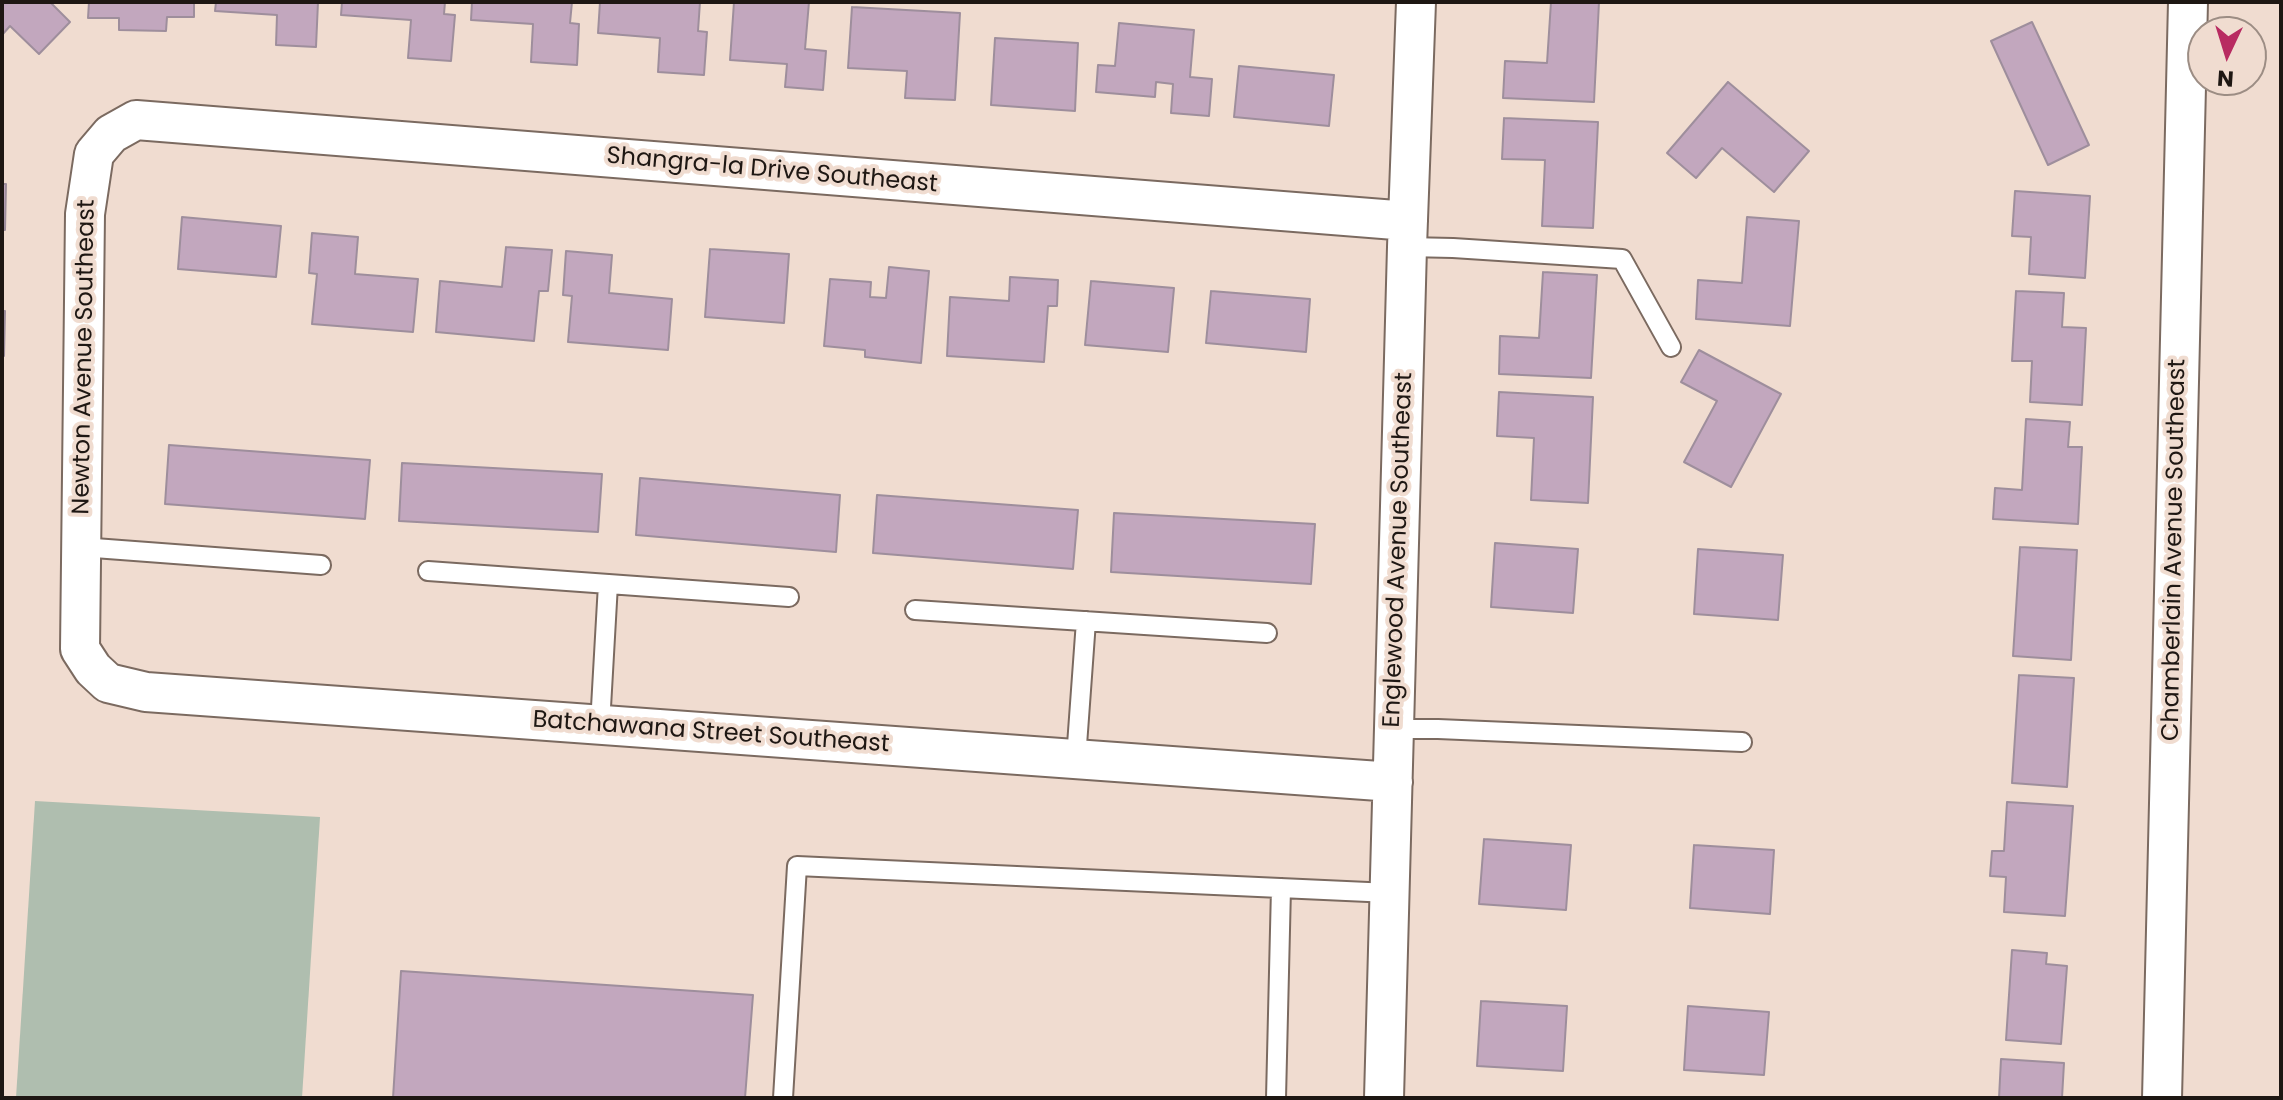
<!DOCTYPE html>
<style>
body{margin:0}
#map{position:relative;width:2283px;height:1100px;overflow:hidden;background:#f0dcd0;font-family:Poppins,sans-serif}
canvas{display:block}
.frame{position:absolute;inset:0;border:4px solid #1e1713;pointer-events:none}
.north{position:absolute;left:2187px;top:16px;width:80px;height:80px;box-sizing:border-box;background:#f0dcd0;border:2px solid #9c8d84;border-radius:50%;rotate:184deg;font-size:22px;font-weight:700;line-height:32px;text-align:center;color:#1e1713}
.north::after{content:'';display:block;margin:auto;width:28px;height:36px;background:#b82b61;clip-path:polygon(50% 0,100% 100%,50% 72%,0 100%)}
</style>
<div id="map">
<canvas width="2283" height="1100"></canvas>
<div class="frame"></div>
<div class="north">N</div>
</div>
<script>
const ctx = document.querySelector('canvas').getContext('2d');
ctx.lineJoin = 'round';
function paint(path, color) { ctx.fillStyle = color; ctx.fill(path, 'evenodd'); }
const shape = rows => new Path2D(rows.map(r => 'M' + r).join(''));
function strokePath(path, color, width, dash) { ctx.strokeStyle = color; ctx.lineWidth = width; ctx.lineCap = dash ? 'butt' : 'round'; ctx.setLineDash(dash || []); ctx.stroke(path); }
function label(font, color, halo, rows, align = 'center') {
  ctx.font = font + ' Poppins,sans-serif'; ctx.lineWidth = 8; ctx.setLineDash([]); ctx.textBaseline = 'middle'; ctx.strokeStyle = halo; ctx.fillStyle = color; for (const [text, x, y, turn = 0] of rows) {
    ctx.save(); ctx.translate(x, y); ctx.rotate((+turn || 0) * Math.PI / 180); ctx.textAlign = isNaN(turn) ? turn : align; if (halo) ctx.strokeText(text, 0, 0); ctx.fillText(text, 0, 0); ctx.restore();
  }
}
paint(shape([
 [35,801,320,817,302,1098,16,1098]
]), '#afbeaf');
const building = shape([
 [2,2,50,2,70,22,39,54,10,26,2,35,2,2],
 [89,2,194,2,194,17,167,17,166,31,119,30,119,18,88,18,89,2],
 [216,2,318,2,316,47,276,45,277,15,215,11,216,2],
 [342,2,445,2,444,14,455,15,451,61,408,58,411,20,341,15,342,2],
 [472,2,572,2,570,23,579,24,577,65,531,62,533,24,471,20,472,2],
 [600,2,700,2,698,31,707,32,704,75,658,72,660,38,598,33,600,2],
 [734,2,809,2,805,49,826,51,823,90,785,87,787,64,730,60,734,2],
 [1551,2,1599,2,1594,102,1503,98,1505,61,1547,63,1551,2],
 [852,7,960,13,955,100,905,98,907,71,848,68,852,7],
 [2032,22,2089,145,2048,165,1991,41,2032,22],
 [1119,23,1194,30,1190,77,1212,79,1209,116,1171,113,1173,84,1156,82,1155,97,1096,92,1098,65,1115,66,1119,23],
 [995,38,1078,43,1075,111,991,105,995,38],
 [1239,66,1334,75,1329,126,1234,117,1239,66],
 [1728,82,1809,151,1774,192,1722,148,1696,178,1667,153,1728,82],
 [1504,118,1598,122,1593,228,1542,226,1545,160,1502,159,1504,118],
 [2,184,6,184,5,230,2,230,2,184],
 [2015,191,2090,196,2085,278,2029,274,2031,237,2012,236,2015,191],
 [182,217,281,226,276,277,178,269,182,217],
 [1747,217,1799,221,1790,326,1696,319,1698,280,1742,283,1747,217],
 [312,233,358,237,355,274,418,279,413,332,312,324,317,274,309,273,312,233],
 [506,247,552,250,548,291,539,291,534,341,436,332,440,281,502,287,506,247],
 [710,249,789,254,784,323,705,317,710,249],
 [566,251,612,255,609,293,672,299,668,350,568,342,572,296,563,295,566,251],
 [889,267,929,271,921,363,865,357,865,350,824,346,830,279,871,282,870,297,886,298,889,267],
 [1543,272,1597,275,1591,378,1499,374,1500,336,1539,338,1543,272],
 [1010,277,1058,280,1057,306,1048,306,1044,362,947,356,950,297,1009,301,1010,277],
 [1091,281,1174,288,1168,352,1085,345,1091,281],
 [1211,291,1310,299,1306,352,1206,343,1211,291],
 [2016,291,2064,293,2062,327,2086,328,2082,405,2030,402,2032,361,2012,361,2016,291],
 [2,311,5,311,4,356,2,356,2,311],
 [1699,350,1781,394,1731,487,1684,462,1717,401,1681,382,1699,350],
 [1499,392,1593,397,1588,503,1531,500,1534,438,1497,436,1499,392],
 [2026,419,2070,422,2068,447,2082,447,2078,524,1993,519,1995,488,2022,490,2026,419],
 [169,445,370,460,365,519,165,504,169,445],
 [402,463,602,474,598,532,399,521,402,463],
 [640,478,840,495,836,552,636,535,640,478],
 [877,495,1078,510,1073,569,873,553,877,495],
 [1114,513,1315,524,1311,584,1111,572,1114,513],
 [1495,543,1578,549,1573,613,1491,607,1495,543],
 [2020,547,2077,550,2071,660,2013,656,2020,547],
 [1698,549,1783,555,1778,620,1694,614,1698,549],
 [2019,675,2074,678,2067,787,2012,783,2019,675],
 [2007,802,2073,806,2065,916,2004,912,2006,877,1990,876,1992,851,2004,851,2007,802],
 [1484,839,1571,845,1566,910,1479,904,1484,839],
 [1694,845,1774,850,1770,914,1690,908,1694,845],
 [2012,950,2047,953,2046,964,2067,966,2061,1044,2006,1040,2012,950],
 [401,971,753,995,745,1098,393,1098,401,971],
 [1481,1001,1567,1006,1563,1071,1477,1066,1481,1001],
 [1688,1006,1769,1012,1764,1075,1684,1070,1688,1006],
 [2001,1059,2064,1063,2062,1098,1999,1098,2001,1059]
]);
paint(building, '#c2a7be');
strokePath(building, '#9e8e9c', 2);
const lane = shape([
 [1407,247,1453,248,1622,259,1671,347],
 [81,547,321,565],
 [428,571,789,597],
 [915,610,1267,633],
 [600,725,608,584],
 [1394,729,1438,729,1742,742],
 [1076,759,1086,621],
 [783,1098,797,866,1390,893],
 [1276,1098,1281,888]
]);
const street = shape([
 [1393,782,146,692,108,683,93,669,80,649,85,214,94,154,111,134,136,120,1408,221],
 [1384,1098,1407,247,1416,2],
 [2162,1098,2188,2]
]);
strokePath(lane, '#7b6a60', 22);
strokePath(street, '#7b6a60', 42);
strokePath(lane, '#fff', 18);
strokePath(street, '#fff', 38);
label('24px', '#1e1713', '#f0dcd0', [
 ["Shangra-la Drive Southeast",772,171,5],
 ["Newton Avenue Southeast",85,357,-89],
 ["Englewood Avenue Southeast",1399,550,-88],
 ["Chamberlain Avenue Southeast",2175,550,-89],
 ["Batchawana Street Southeast",711,733,4]
]);
</script>
